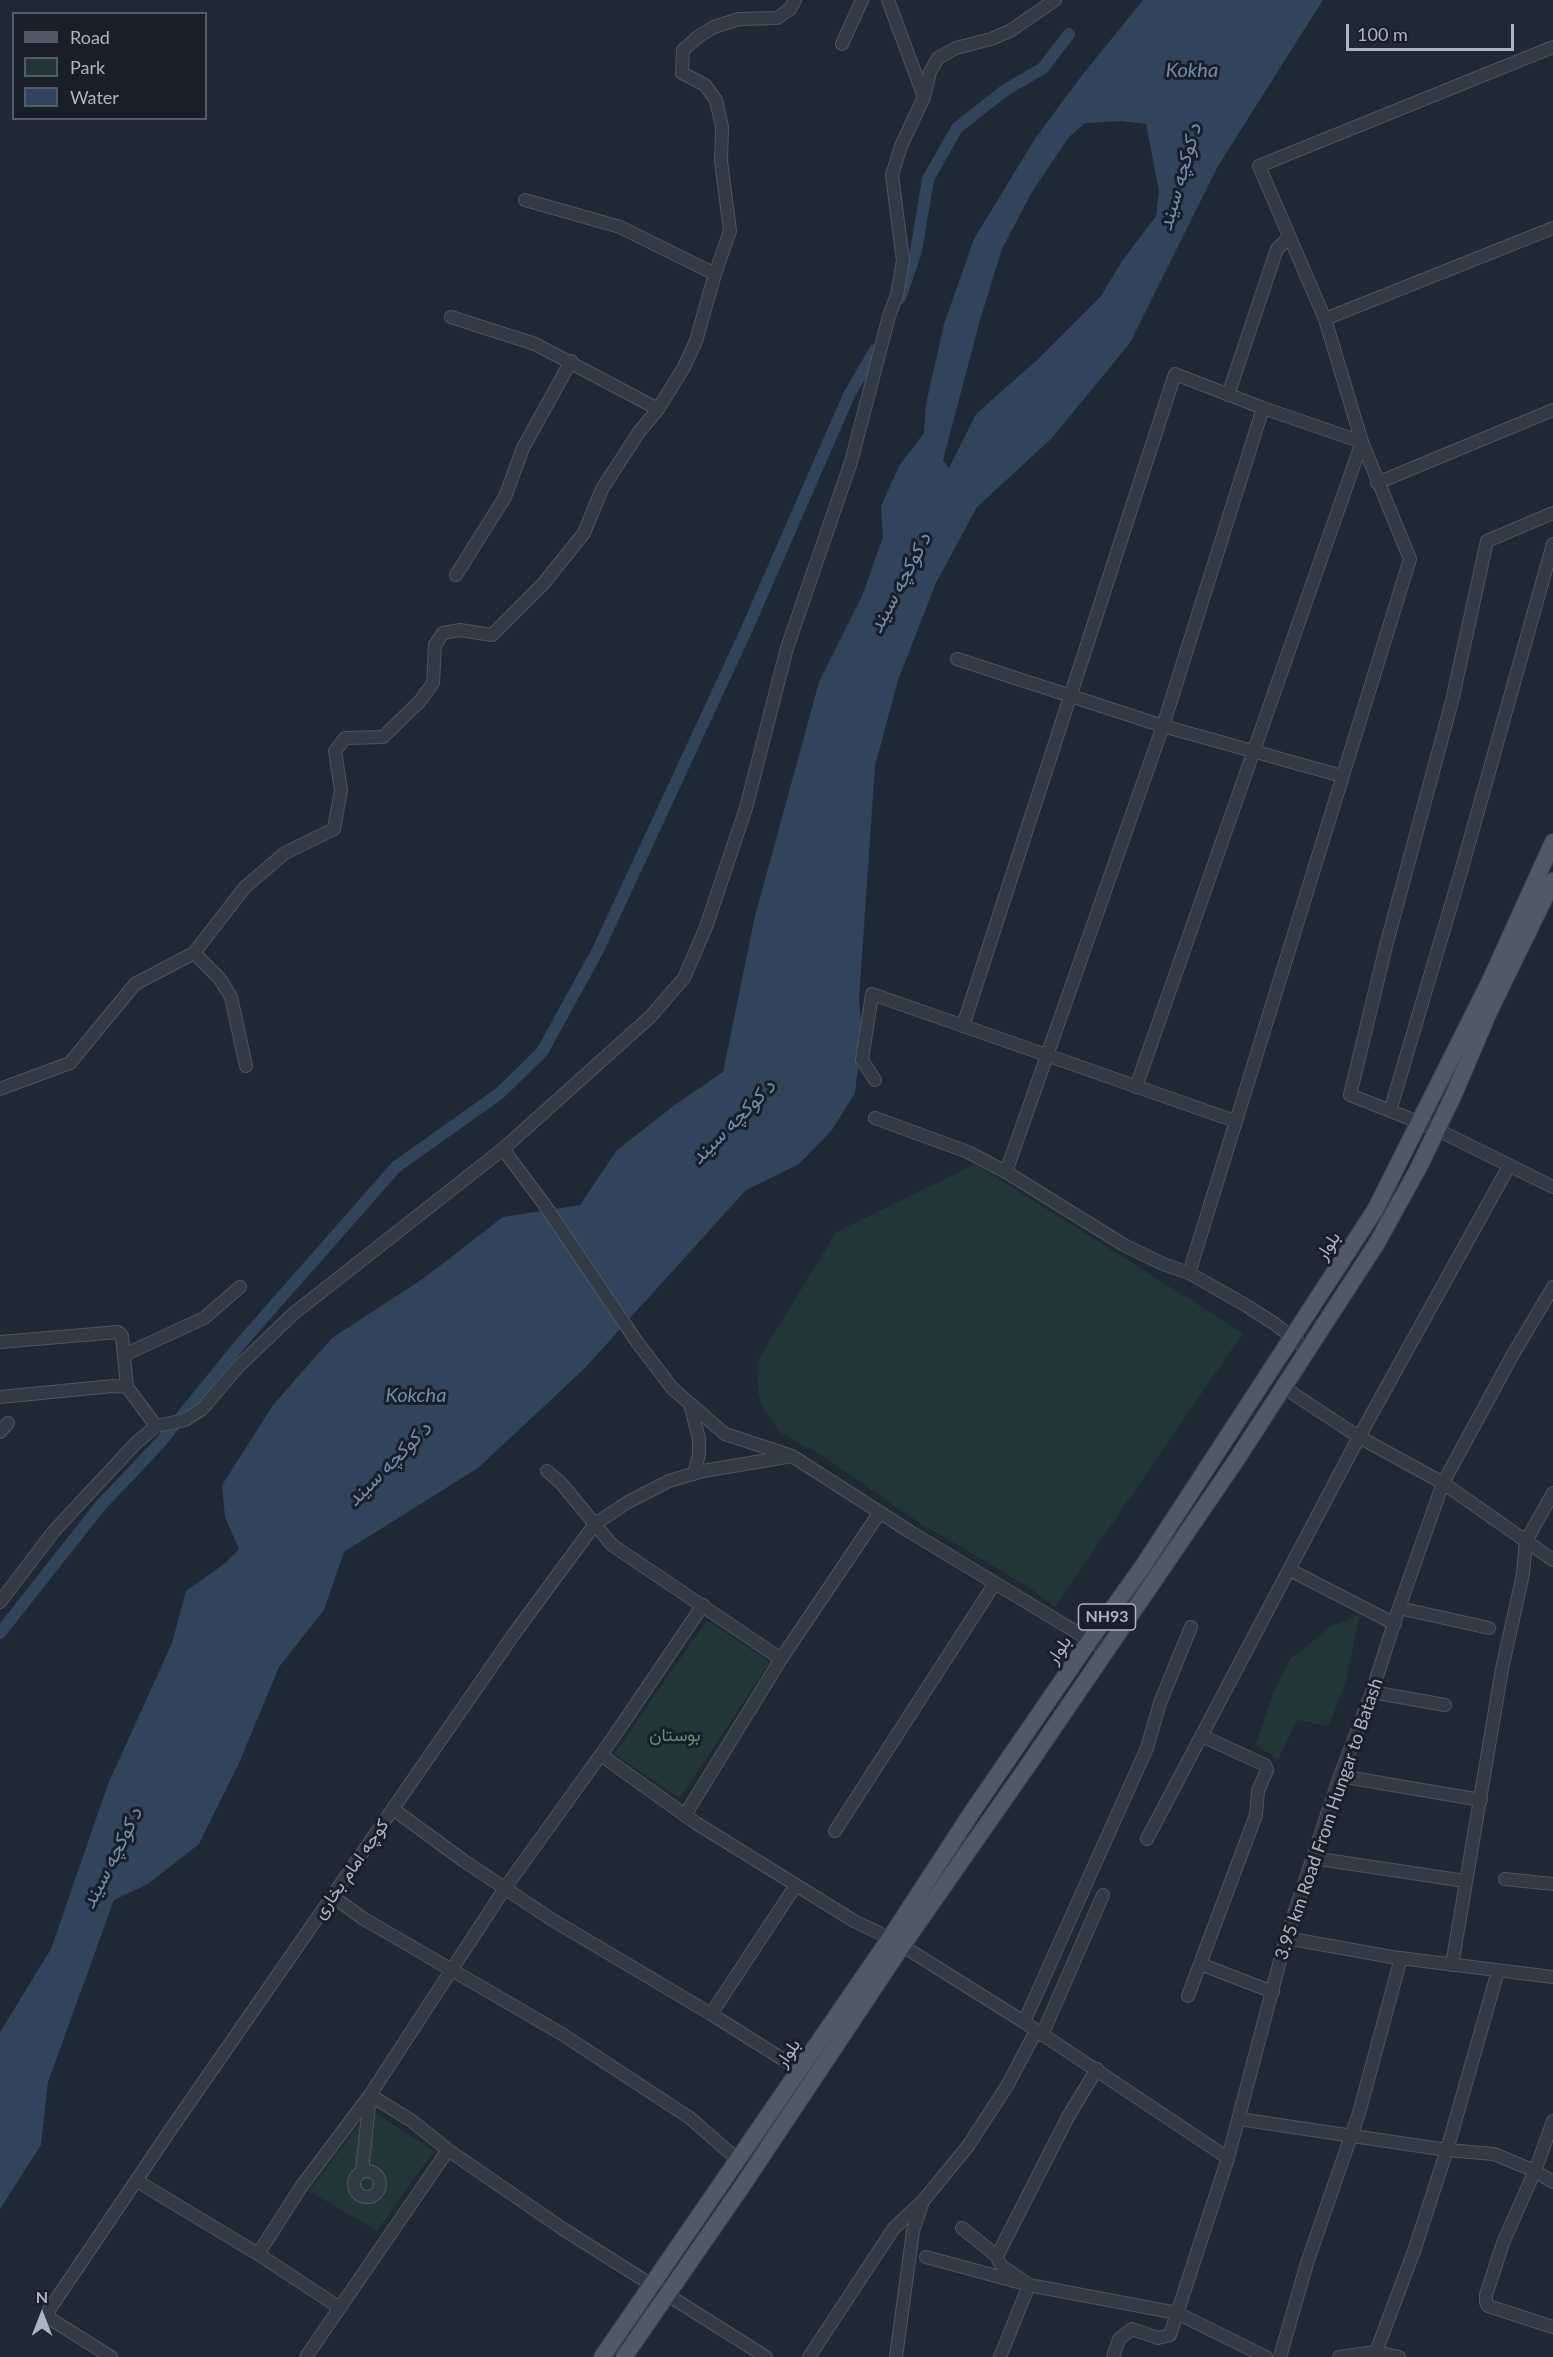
<!DOCTYPE html>
<meta charset="utf-8">
<style>
body{margin:0}
#map{position:relative;width:1553px;height:2357px;overflow:hidden;background:#1f2835;font-family:Lato,sans-serif}
canvas{display:block}
.legend{position:absolute;left:12px;top:12px;width:195px;height:108px;box-sizing:border-box;background:#181f2a;border:2px solid #535b67;margin:0;padding:8px 10px;list-style:none;font-size:18px;color:#acb5c3}
.legend li{display:flex;align-items:center;gap:12px;height:30px}
.legend b{width:30px;border:2px solid #535b67}
.north{position:absolute;left:12px;top:2285px;width:60px;height:60px;-webkit-text-stroke:4px #181f2a;paint-order:stroke;rotate:0deg;font-size:16px;font-weight:700;line-height:24px;text-align:center;color:#acb5c3}
.north::after{content:'';display:block;margin:auto;width:21px;height:27px;background:#acb5c3;clip-path:polygon(50% 0,100% 100%,50% 72%,0 100%)}
.scale{position:absolute;left:1346px;top:24px;width:168px;height:27px;box-sizing:border-box;border:3px solid #acb5c3;border-top:0;padding-left:8px;font-size:18px;line-height:21px;white-space:nowrap;color:#acb5c3;-webkit-text-stroke:4px #181f2a;paint-order:stroke}
</style>
<div id="map">
<canvas width="1553" height="2357"></canvas>
<ul class="legend">
<li><b style="height:8px;background:#505966"></b>Road</li>
<li><b style="height:16px;background:#223537"></b>Park</li>
<li><b style="height:16px;background:#32435c"></b>Water</li>
</ul>
<div class="north">N</div>
<div class="scale">100 m</div>
</div>
<script>
const ctx = document.querySelector('canvas').getContext('2d');
ctx.lineJoin = 'round';
function paint(path, color) { ctx.fillStyle = color; ctx.fill(path, 'evenodd'); }
const shape = rows => new Path2D(rows.map(r => 'M' + r).join(''));
function strokePath(path, color, width, dash) { ctx.strokeStyle = color; ctx.lineWidth = width; ctx.lineCap = dash ? 'butt' : 'round'; ctx.setLineDash(dash || []); ctx.stroke(path); }
function label(font, color, halo, rows, align = 'center') {
  ctx.font = font + ' Lato,Vazirmatn,sans-serif'; ctx.lineWidth = 6; ctx.setLineDash([]); ctx.textBaseline = 'middle'; ctx.strokeStyle = halo; ctx.fillStyle = color; for (const [text, x, y, turn = 0] of rows) {
    ctx.save(); ctx.translate(x, y); ctx.rotate((+turn || 0) * Math.PI / 180); ctx.textAlign = isNaN(turn) ? turn : align; if (halo) ctx.strokeText(text, 0, 0); ctx.fillText(text, 0, 0); ctx.restore();
  }
}
paint(shape([
 [975,1164,1243,1333,1055,1607,1027,1586,918,1522,820,1454,782,1434,764,1411,758,1391,757,1362,836,1232],
 [1360,1614,1346,1680,1329,1726,1297,1720,1278,1760,1256,1745,1273,1693,1290,1659,1332,1626],
 [707,1620,770,1662,680,1798,614,1754],
 [370,2109,434,2151,377,2231,309,2191]
]), '#223537');
paint(shape([
 [1143,0,1323,0,1218,166,1130,343,1051,439,977,507,936,583,898,680,875,766,859,1000,862,1034,855,1093,832,1130,799,1164,746,1190,584,1369,478,1468,344,1552,324,1610,279,1667,239,1763,199,1844,148,1884,114,1900,48,2082,41,2145,0,2209,0,2032,51,1949,108,1784,172,1643,186,1591,224,1564,239,1549,225,1517,222,1485,273,1405,332,1338,424,1278,503,1217,580,1205,617,1150,676,1104,723,1072,755,916,819,682,862,596,883,537,881,506,899,466,924,433,926,404,944,324,974,239,1036,137,1083,74],
 [1121,121,1146,124,1159,191,1156,216,1122,261,1101,296,1037,360,976,414,949,468,943,460,980,320,1002,249,1032,192,1069,137,1085,123]
]), '#32435c');
strokePath(shape([
 [900,298,916,251,928,179,957,128,1004,91,1043,68,1069,34],
 [0,1633,101,1505,159,1444,242,1342,396,1167,500,1093,542,1052,598,950,746,631,849,395,875,350]
]), '#32435c', 12);
const minor = shape([
 [888,0,924,97],
 [842,44,862,0],
 [525,200,620,227,715,274],
 [451,317,535,344,658,409],
 [1325,319,1553,228],
 [1228,395,1277,249,1289,237],
 [1377,483,1553,410],
 [1553,513,1487,541,1452,701,1386,946,1350,1095,1436,1129,1553,1187],
 [456,575,505,497,523,448,571,361],
 [957,659,1163,726,1342,776],
 [194,953,220,979,231,997,246,1066],
 [963,1026,1175,374,1263,408],
 [875,1080,862,1060,872,994,1235,1121],
 [0,1089,70,1063,135,984,194,953,245,887,285,853,334,829,341,790,335,751,345,738,383,737,420,701,433,683,435,645,443,633,460,630,492,635,543,584,584,533,602,489,639,432,658,409,684,367,696,341,715,274,730,231,721,161,722,127,716,100,705,85,682,73,683,50,699,36,714,27,739,19,777,18,790,9,795,0],
 [1390,1111,1460,875,1553,544],
 [875,1118,968,1152,1006,1172,1124,1245,1163,1264,1189,1273,1247,1306,1275,1324,1308,1350],
 [503,1149,544,1204,637,1342,672,1388,725,1434,792,1456,912,1533,1106,1650],
 [1006,1172,1163,726,1263,408,1362,442,1136,1087],
 [1189,1273,1410,559,1362,442,1325,319,1259,166,1553,47],
 [0,1342,118,1332,122,1336,127,1387,156,1426],
 [124,1355,204,1318,240,1287],
 [1283,1387,1359,1437,1443,1483,1553,1560],
 [0,1397,113,1386,127,1387],
 [690,1404,699,1439,699,1454,694,1474],
 [0,1432,8,1423],
 [547,1471,561,1483,612,1545,781,1659],
 [1290,1570,1395,1624],
 [0,1602,54,1531,136,1443,156,1426,185,1420,202,1409,238,1367,293,1314,503,1149,650,1017,684,978,706,927,746,808,787,648,851,462,889,316,897,295,903,261,892,175,901,146,924,97,930,72,938,58,956,48,991,39,1010,31,1055,0],
 [1399,1608,1489,1628],
 [1372,1692,1445,1705],
 [601,1755,696,1823,796,1885],
 [1340,1776,1481,1800],
 [393,1809,464,1861,551,1919,711,2014,800,2070],
 [685,1815,781,1659,880,1512],
 [835,1831,995,1583],
 [1147,1839,1359,1437,1509,1166],
 [1313,1858,1465,1881],
 [1505,1879,1553,1884],
 [332,1896,364,1919,562,2034,690,2118,738,2160],
 [1286,1938,1392,1957,1553,1977],
 [1200,1964,1273,1992],
 [1452,1965,1502,1669,1523,1574,1526,1541,1553,1493],
 [1188,1996,1256,1815,1258,1791,1267,1770,1265,1765,1202,1736],
 [711,2014,796,1885,854,1921,890,1938,1024,2022,1228,2158],
 [1024,2022,1147,1748,1160,1703,1191,1627],
 [1042,2035,1103,1895],
 [1097,2069,1069,2115,997,2256,999,2262,1003,2267,1029,2285,1177,2313,1266,2357],
 [1239,2119,1447,2150,1494,2154,1535,2171,1553,2182],
 [362,2171,370,2095,412,2121,448,2150,563,2229,766,2357],
 [1535,2171,1553,2121],
 '354 2184a13 13 0 1 1 26 0a13 13 0 1 1-26 0Z',
 [1533,2175,1503,2243,1486,2295,1486,2302,1488,2306,1553,2327],
 [137,2181,258,2254,340,2308],
 [962,2228,997,2256],
 [258,2254,301,2187,370,2095,505,1888,615,1735,703,1605],
 [926,2257,1029,2285,1000,2357],
 [1376,2352,1399,2357],
 [111,2357,49,2318,49,2310,171,2129,514,1634,595,1524,628,1502,669,1481,703,1471,792,1456],
 [306,2357,448,2150],
 [809,2357,894,2228,922,2202],
 [896,2357,913,2231,923,2201,968,2146,1007,2086,1036,2031],
 [1113,2357,1119,2339,1132,2329,1158,2338,1170,2335,1228,2158,1286,1938,1340,1776,1372,1692,1399,1608,1443,1483,1512,1356,1553,1287],
 [1280,2357,1307,2263,1359,2113,1401,1958],
 [1339,2357,1376,2352,1414,2251,1447,2150,1498,1971]
]);
const major = shape([
 [602,2357,890,1938,972,1812,1090,1640,1143,1566,1375,1210,1489,983,1553,842],
 [624,2357,743,2185,902,1946,1031,1761,1235,1462,1377,1243,1419,1167,1454,1094,1489,1012,1553,881]
]);
strokePath(minor, '#4d5561', 14);
strokePath(major, '#3c434f', 18);
strokePath(minor, '#323a45', 12);
strokePath(major, '#505966', 16);
for (const [x, y, w] of [
 [1107,1617,57]
]) { const box = new Path2D(); box.roundRect(x - w / 2, y - 13, w, 26, 4.5); ctx.fillStyle = '#181f2a'; ctx.fill(box); strokePath(box, '#acb5c3', 1.5); }
label('bold 16px', '#acb5c3', null, [
 ["NH93",1107,1617]
]);
label('18px', '#acb5c3', '#181f2a', [
 ["بلوار",1328,1246,-57],
 ["بلوار",1059,1650,-56],
 ["3.95 km Road From Hungar to Batash",1329,1819,-71],
 ["کوچه امام بخاری",351,1869,-55],
 ["بلوار",788,2053,-56]
]);
label('18px', '#64926f', '#181f2a', [
 ["بوستان",675,1735]
]);
label('italic 20px', '#748cab', '#181f2a', [
 ["Kokha",1192,71],
 ["د کوکچه سیند",1180,177,-74],
 ["د کوکچه سیند",900,583,-62],
 ["د کوکچه سیند",733,1122,-45],
 ["Kokcha",416,1396],
 ["د کوکچه سیند",389,1464,-45],
 ["د کوکچه سیند",112,1858,-63]
]);
</script>
